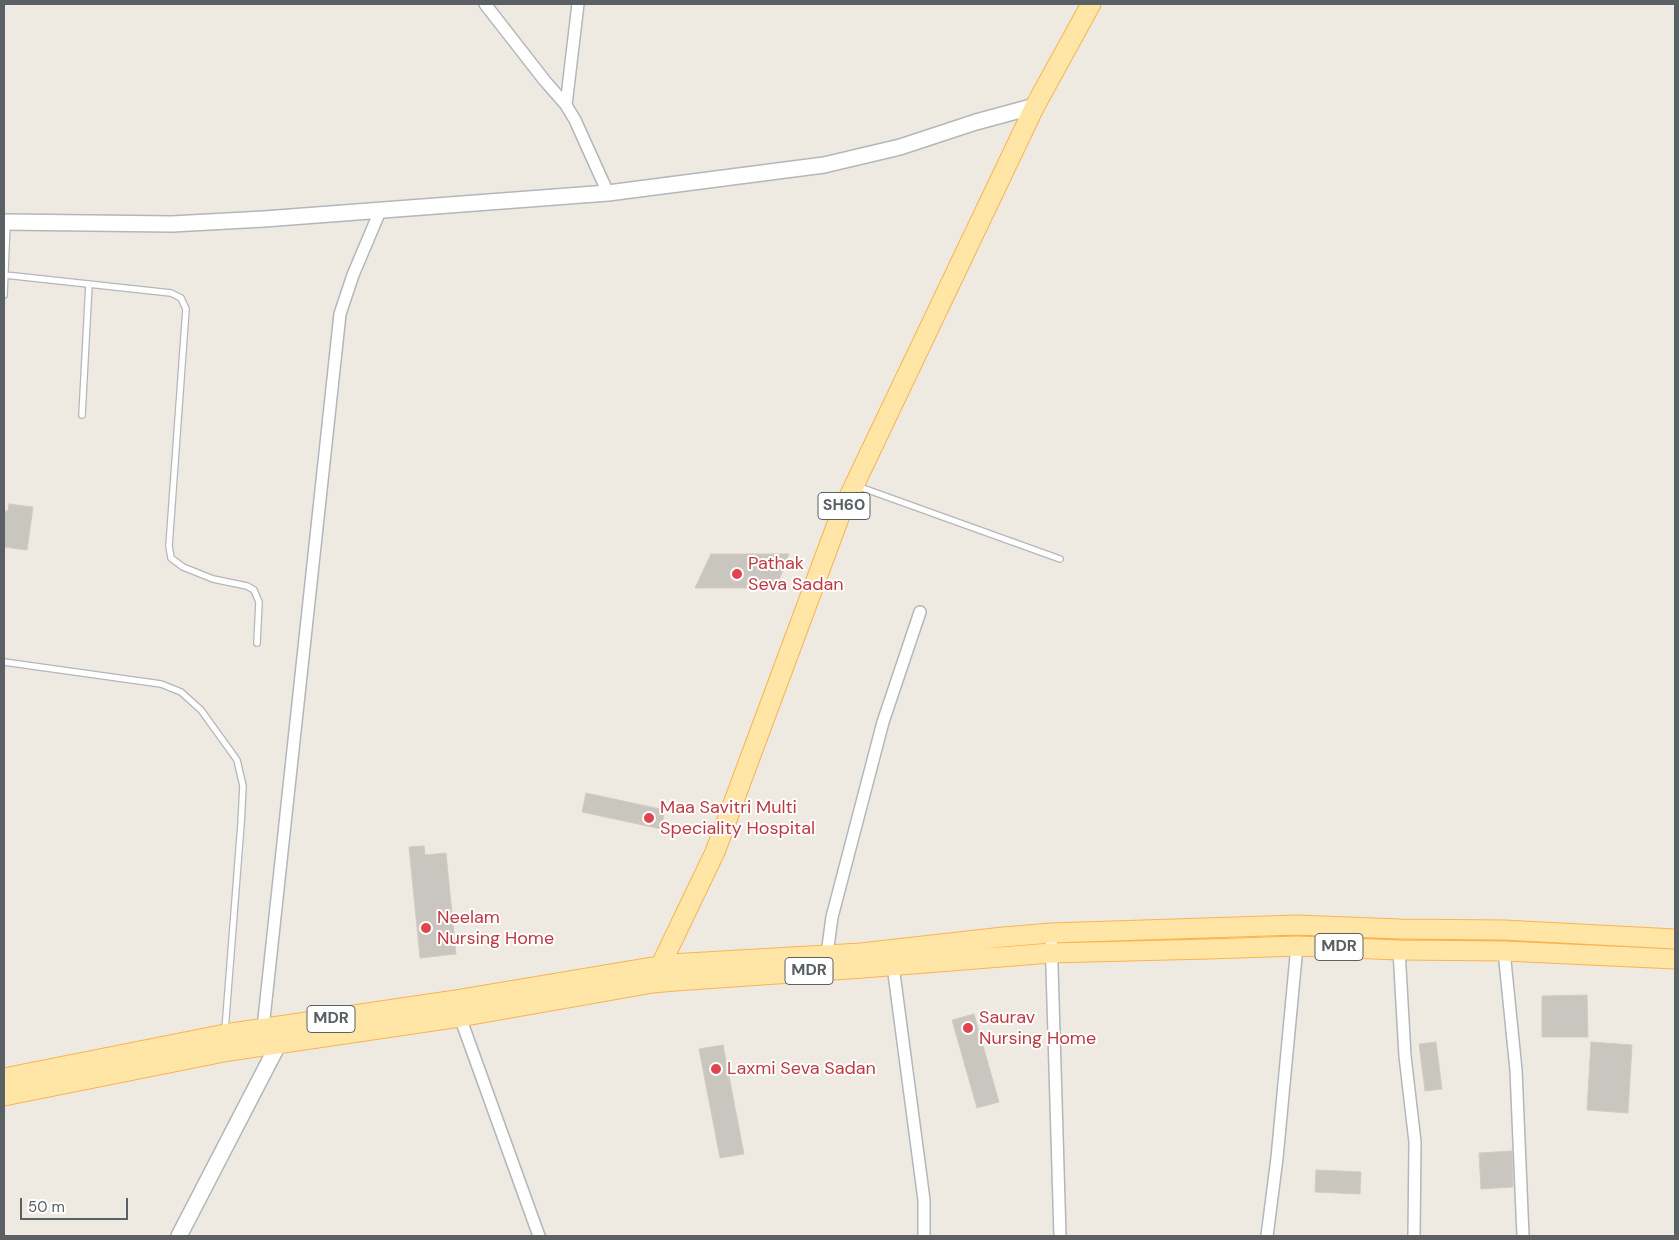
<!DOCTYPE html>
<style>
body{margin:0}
#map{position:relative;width:1679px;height:1240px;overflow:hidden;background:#eeeae2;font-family:"DM Sans",sans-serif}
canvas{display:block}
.frame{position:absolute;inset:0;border:5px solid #5a6064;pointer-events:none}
.scale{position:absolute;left:20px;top:1198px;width:108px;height:22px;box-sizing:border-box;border:2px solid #5a6064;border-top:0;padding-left:6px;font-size:15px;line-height:18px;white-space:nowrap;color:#5a6064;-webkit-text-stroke:4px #fff;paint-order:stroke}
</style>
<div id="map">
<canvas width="1679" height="1240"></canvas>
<div class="frame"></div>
<div class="scale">50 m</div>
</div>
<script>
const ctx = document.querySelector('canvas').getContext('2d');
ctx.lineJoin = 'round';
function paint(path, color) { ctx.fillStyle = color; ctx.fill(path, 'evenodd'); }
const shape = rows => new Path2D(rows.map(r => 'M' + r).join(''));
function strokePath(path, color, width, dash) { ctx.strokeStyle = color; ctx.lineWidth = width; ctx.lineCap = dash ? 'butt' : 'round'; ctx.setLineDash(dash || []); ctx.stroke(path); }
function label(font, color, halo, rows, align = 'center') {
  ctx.font = font + ' "DM Sans",sans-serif'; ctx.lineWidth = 4; ctx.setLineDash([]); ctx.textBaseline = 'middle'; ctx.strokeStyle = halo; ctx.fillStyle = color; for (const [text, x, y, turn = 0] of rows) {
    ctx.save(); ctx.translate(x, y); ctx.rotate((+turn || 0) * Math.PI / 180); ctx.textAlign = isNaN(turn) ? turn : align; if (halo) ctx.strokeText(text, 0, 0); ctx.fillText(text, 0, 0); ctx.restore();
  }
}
const building = shape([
 [9,504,33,507,27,550,4,547,4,511,8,511,9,504],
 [711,554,789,554,776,588,695,588,711,554],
 [586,793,665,810,661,829,582,812,586,793],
 [424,846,425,855,446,853,456,954,420,958,409,847,424,846],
 [1587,995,1588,1037,1542,1037,1542,996,1587,995],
 [974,1014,999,1102,977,1108,952,1020,974,1014],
 [1436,1042,1442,1089,1425,1091,1419,1044,1436,1042],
 [1591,1042,1632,1045,1628,1113,1587,1110,1591,1042],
 [723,1045,744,1154,720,1158,699,1049,723,1045],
 [1512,1151,1513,1187,1481,1189,1479,1153,1512,1151],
 [1316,1170,1361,1172,1360,1194,1315,1192,1316,1170]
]);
paint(building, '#c9c5bf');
strokePath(building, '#d3cbc0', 1);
const service = shape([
 [5,275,171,293,181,298,186,309,169,546,171,558,183,567,213,579,247,586,254,590,259,602,257,643],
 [4,295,7,222],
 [82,415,89,284],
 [857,486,1060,559],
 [4,662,161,684,181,692,201,710,237,760,243,786,241,824,225,1030]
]);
const minor = shape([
 [485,4,545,81,566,105,575,120,608,193],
 [566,105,578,4],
 [1051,933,1060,1236],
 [1399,950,1405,1056,1415,1142,1414,1236],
 [1504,951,1516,1070,1523,1236],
 [827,954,832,917,883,722,920,612],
 [893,966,924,1200,924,1236],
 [460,1017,539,1236],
 [263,1028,340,314,353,275,380,211],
 [1267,1236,1277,1158,1297,946]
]);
const tertiary = shape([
 [4,222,172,224,264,219,608,193,824,165,900,147,976,122,1035,106],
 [179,1236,282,1037]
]);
const primary = shape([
 [656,975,715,852,841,513,1035,106,1091,4],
 [4,1078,225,1034,456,1000,670,964,861,953,1003,937,1051,933,1297,925,1400,929,1504,930,1675,939],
 [4,1096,229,1051,460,1017,653,983,675,981,863,968,1051,953,1209,949,1297,946,1399,950,1504,951,1675,959]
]);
strokePath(service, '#b3b6ba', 8);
strokePath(minor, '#b3b6ba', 14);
strokePath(tertiary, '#b3b6ba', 18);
strokePath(primary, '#f9b451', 21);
strokePath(service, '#fff', 5.5);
strokePath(minor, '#fff', 11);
strokePath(tertiary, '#fff', 15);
strokePath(primary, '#ffe5a6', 19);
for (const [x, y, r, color] of [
 [737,574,6,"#e0444e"],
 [649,818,6,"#e0444e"],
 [426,928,6,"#e0444e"],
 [968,1028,6,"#e0444e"],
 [716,1069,6,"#e0444e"]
]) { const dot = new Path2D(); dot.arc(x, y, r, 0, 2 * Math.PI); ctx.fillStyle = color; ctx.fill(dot); strokePath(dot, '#fff', 2); }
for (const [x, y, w] of [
 [844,506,52],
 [1339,947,48],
 [809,971,48],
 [331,1019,48]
]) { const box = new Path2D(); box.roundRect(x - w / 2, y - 13.5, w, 27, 4); ctx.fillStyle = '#fff'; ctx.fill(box); strokePath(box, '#5a6064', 1); }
label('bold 16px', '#5a6064', null, [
 ["SH60",844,506],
 ["MDR",1339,947],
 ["MDR",809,971],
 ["MDR",331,1019]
]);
label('18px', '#be3a42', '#fff', [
 ["Pathak",748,564],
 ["Seva Sadan",748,585],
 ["Maa Savitri Multi",660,808],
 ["Speciality Hospital",660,829],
 ["Neelam",437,918],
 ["Nursing Home",437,939],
 ["Saurav",979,1018],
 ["Nursing Home",979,1039],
 ["Laxmi Seva Sadan",727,1069]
], 'left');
</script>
